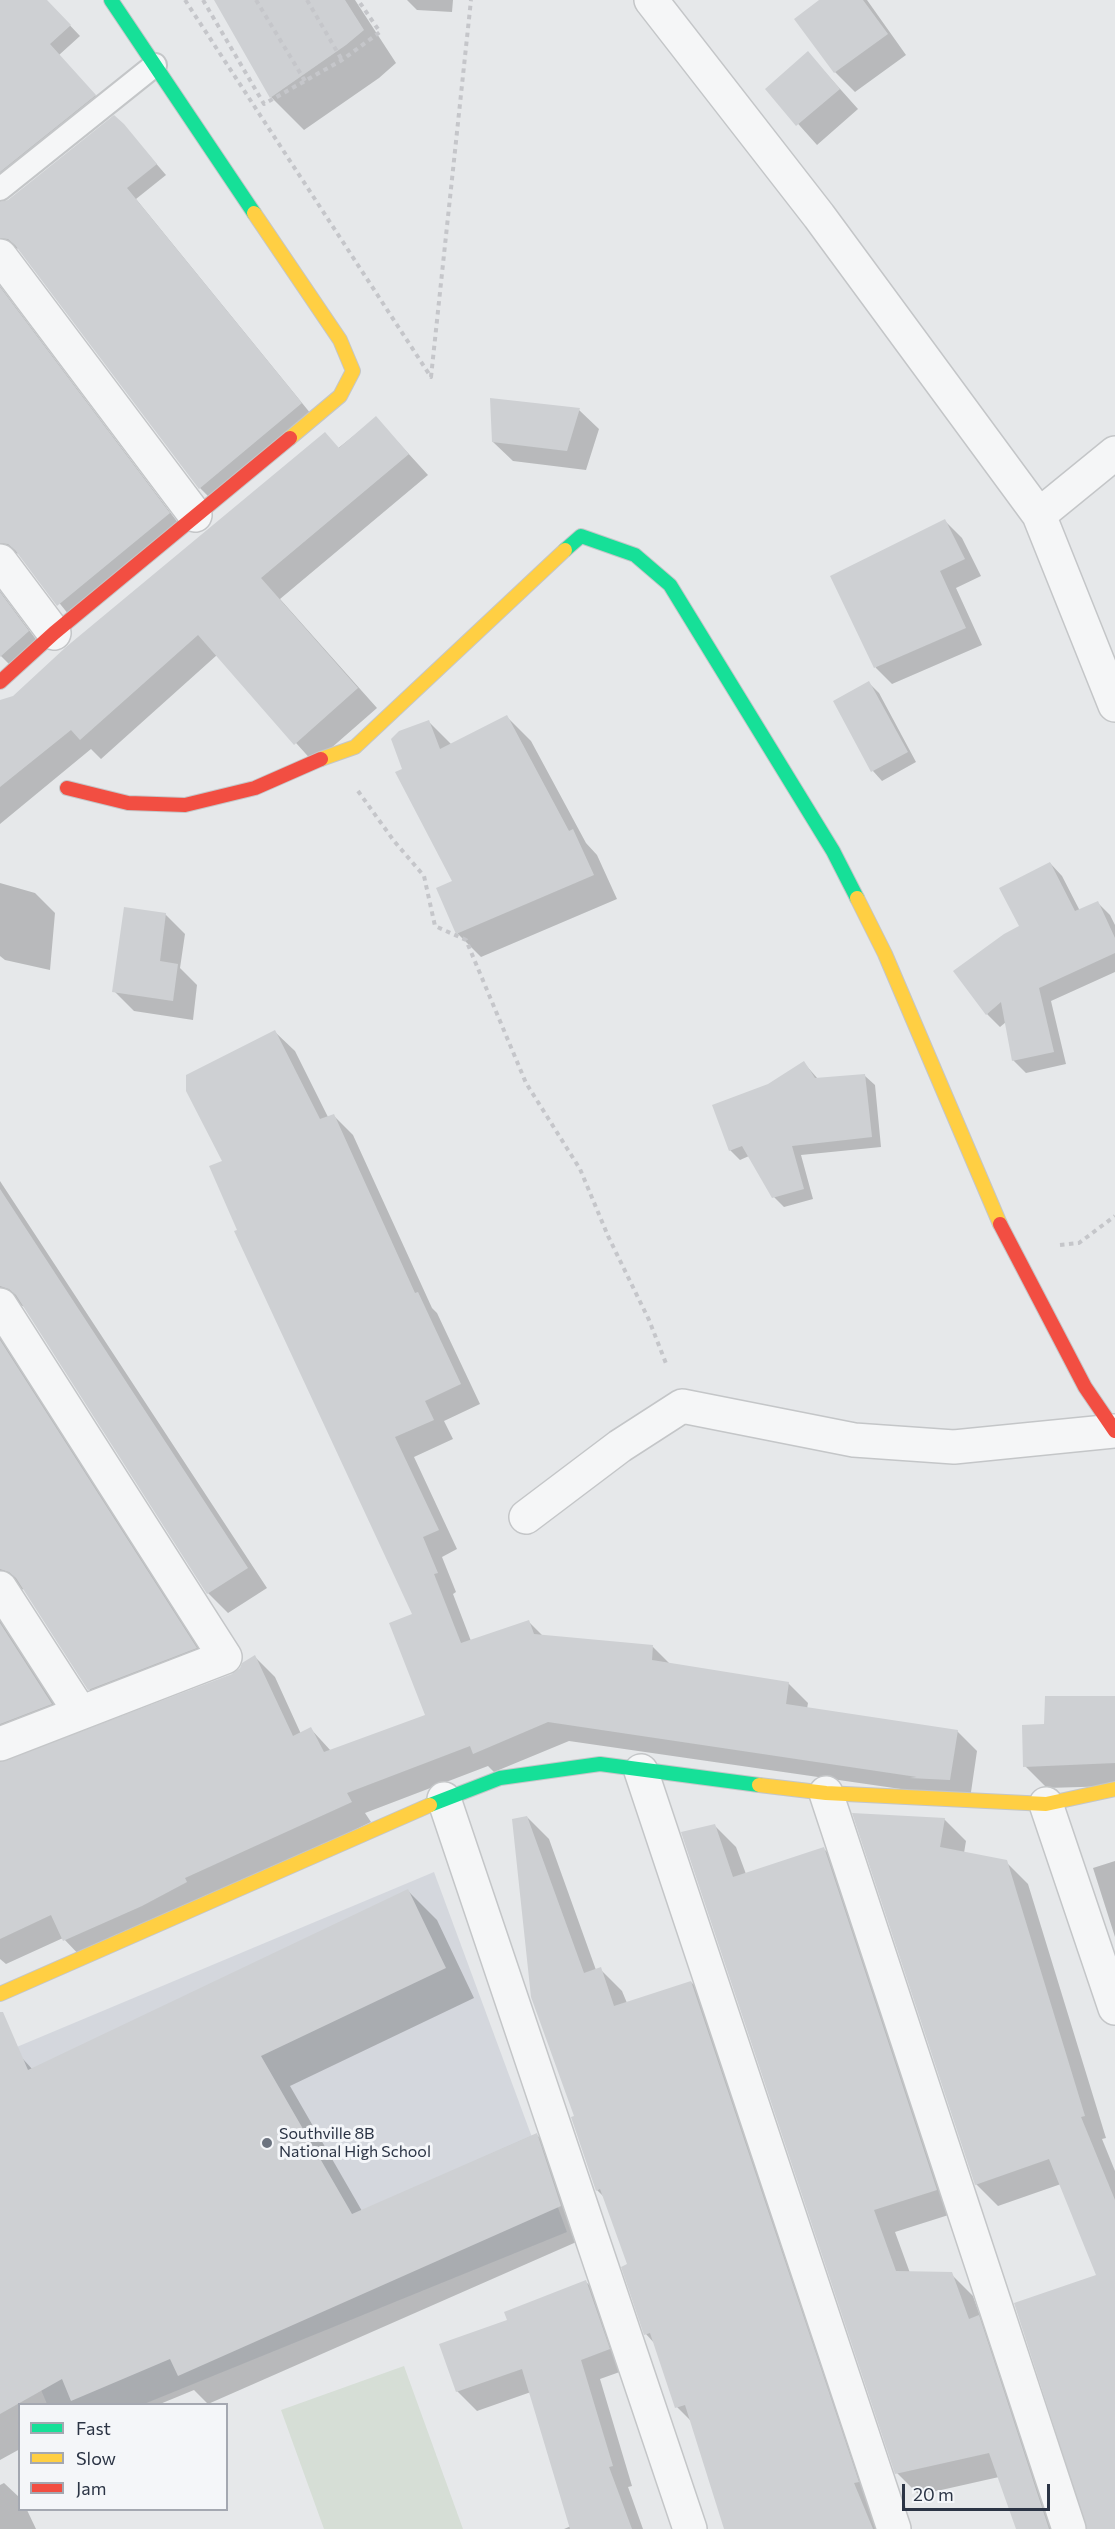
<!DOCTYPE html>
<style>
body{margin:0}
#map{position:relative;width:1115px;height:2529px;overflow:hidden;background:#e6e8ea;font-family:Commissioner,sans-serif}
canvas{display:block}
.legend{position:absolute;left:18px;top:2403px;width:210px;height:108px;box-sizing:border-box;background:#f4f6f9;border:2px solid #a4a8b1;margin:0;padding:8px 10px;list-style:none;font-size:18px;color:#2b3445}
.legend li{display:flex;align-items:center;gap:12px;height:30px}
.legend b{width:30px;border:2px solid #a4a8b1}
.scale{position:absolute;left:902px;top:2484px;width:148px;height:27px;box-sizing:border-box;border:3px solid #2b3445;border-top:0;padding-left:8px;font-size:18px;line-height:21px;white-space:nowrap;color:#2b3445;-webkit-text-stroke:4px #f4f6f9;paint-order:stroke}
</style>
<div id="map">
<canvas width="1115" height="2529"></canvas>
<ul class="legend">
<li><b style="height:8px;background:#16e098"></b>Fast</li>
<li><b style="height:8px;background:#ffcf43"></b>Slow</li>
<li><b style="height:8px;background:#f24e42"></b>Jam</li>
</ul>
<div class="scale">20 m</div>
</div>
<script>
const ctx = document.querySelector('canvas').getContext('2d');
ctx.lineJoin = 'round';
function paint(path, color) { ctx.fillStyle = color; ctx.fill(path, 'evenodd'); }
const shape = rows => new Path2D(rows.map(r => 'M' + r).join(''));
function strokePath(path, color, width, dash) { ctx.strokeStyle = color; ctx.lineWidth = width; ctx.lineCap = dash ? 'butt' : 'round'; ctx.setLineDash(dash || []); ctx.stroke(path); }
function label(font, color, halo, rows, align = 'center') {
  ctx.font = font + ' Commissioner,sans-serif'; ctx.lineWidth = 6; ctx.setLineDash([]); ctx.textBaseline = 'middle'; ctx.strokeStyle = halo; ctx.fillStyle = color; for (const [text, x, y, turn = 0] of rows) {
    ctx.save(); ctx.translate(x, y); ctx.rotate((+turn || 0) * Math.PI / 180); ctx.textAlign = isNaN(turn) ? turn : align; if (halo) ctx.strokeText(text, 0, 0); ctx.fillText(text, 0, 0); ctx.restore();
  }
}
paint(shape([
 [434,1872,567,2232,144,2404,47,2404,0,2293,0,2054]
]), '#d4d7dd');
paint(shape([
 [404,2366,463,2529,324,2529,281,2410]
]), '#d6ded6');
paint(shape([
 [0,0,46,0,80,36,59,55,105,106,0,191],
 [216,0,355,0,396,63,379,78,304,130,271,97],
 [407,0,453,0,452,12,417,10],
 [822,0,867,0,906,55,855,92,835,72],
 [808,53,858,109,817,145,767,89],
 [123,125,166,175,136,199,311,414,210,498,200,488,20,249,9,247,0,251,0,203,9,201],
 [0,286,179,524,69,615,20,554,9,552,0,556],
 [579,410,599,429,586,470,513,461,493,442],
 [376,418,428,475,280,599,377,708,314,763,217,655,101,759,91,749,0,824,0,718],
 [945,521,962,538,981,576,956,588,982,645,892,684,876,668,832,576],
 [0,591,38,642,11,666,0,655],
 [869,683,879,693,916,762,882,781,873,771,835,702],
 [507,717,531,741,586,843,597,855,617,899,481,957,457,933,454,882,404,769,429,722,452,745],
 [1050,863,1062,876,1080,911,1098,903,1110,915,1115,925,1115,972,1051,1001,1066,1064,1026,1073,1013,1060,1006,1022,1000,1027,987,1014],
 [0,883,35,893,55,913,50,970,5,960,0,956],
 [165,914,185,934,180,968,197,985,193,1020,134,1011,114,991],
 [275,1032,295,1051,328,1117,333,1115,353,1135,432,1308,437,1313,480,1404,444,1421,453,1439,414,1457,457,1549,442,1557,456,1592,453,1594,471,1641,529,1622,543,1636,653,1647,670,1664,788,1683,808,1703,807,1709,957,1731,977,1751,970,1799,569,1741,494,1772,488,1766,365,1813,371,1822,84,1960,63,1938,6,1964,0,1959,0,1181,267,1588,228,1613,208,1593,25,1307,20,1305,9,1309,215,1668,109,1709,89,1689,25,1589,10,1591,71,1724,5,1751,1,1763,233,1676,255,1657,275,1677,301,1734,310,1728,331,1751,427,1716,414,1615,239,1230,224,1161],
 [804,1063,818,1079,865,1076,875,1085,881,1147,801,1155,813,1199,784,1207,774,1197,749,1156,740,1160,730,1150,769,1085],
 [1115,1697,1115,1786,1047,1788,1025,1766,1045,1725],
 [854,1815,944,1819,966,1841,964,1853,1006,1862,1028,1884,1106,2138,1102,2139,1115,2171,1115,2529,1089,2529,1098,2276,1061,2184,998,2206,976,2184],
 [527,1817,549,1839,596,1970,600,1969,622,1991,627,2003,691,1982,713,2004,886,2529,725,2529,693,2423,677,2407,655,2344,646,2334,623,2267,629,2265,604,2197,597,2190,576,2117],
 [714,1825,736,1847,746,1874,824,1849,846,1871,958,2212,895,2232,910,2273,951,2274,973,2296,982,2321,1000,2339,1063,2529,1018,2529,999,2477,919,2495,897,2473],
 [1115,1861,1115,1937,1093,1868],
 [408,1891,437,1920,474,1998,290,2086,362,2211,536,2134,566,2164,590,2236,208,2404,194,2390,160,2404,20,2404,20,2449,0,2460,0,2069,23,2059,33,2070],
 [586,2282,606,2301,628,2369,600,2379,632,2486,628,2487,643,2529,564,2529,571,2526,531,2392,477,2411,457,2391,509,2321],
 [4,2483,20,2498,20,2510,27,2510,36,2529,0,2529,0,2485]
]), '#0003');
paint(shape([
 [0,0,47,0,71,25,50,44,96,95,0,172],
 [214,0,345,0,364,30,346,45,270,98],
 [819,0,863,0,888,34,834,73,794,19],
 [808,51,840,89,796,126,765,89],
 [114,115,124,124,157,164,127,188,302,403,199,489,15,245,8,239,0,238,0,202,8,200],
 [0,287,170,513,57,606,15,550,8,544,0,543],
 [490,398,580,408,567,451,492,442],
 [376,416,409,454,261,578,358,688,294,745,198,635,80,740,71,730,0,787,0,700,13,696,66,647,325,432,339,448],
 [945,519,965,559,940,571,966,628,874,668,830,576],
 [0,592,29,631,0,657],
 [869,681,908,752,871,772,833,701],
 [507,715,569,831,573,829,594,875,456,934,436,888,452,881,395,772,402,769,391,739,399,731,429,720,440,749],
 [1050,862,1075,911,1098,901,1115,938,1115,953,1039,988,1054,1052,1012,1061,1001,1002,986,1015,953,971,1004,934,1019,926,999,888],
 [124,907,166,913,160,961,178,964,173,1001,112,992],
 [275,1030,320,1119,334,1114,415,1293,418,1292,461,1384,425,1401,434,1420,395,1437,439,1530,423,1537,438,1573,434,1574,461,1643,529,1620,534,1634,653,1645,652,1660,789,1682,786,1704,958,1730,950,1780,910,1778,917,1777,548,1722,473,1754,470,1746,347,1793,352,1802,185,1878,187,1882,142,1906,63,1941,51,1915,0,1939,0,1762,232,1674,240,1668,242,1663,255,1655,293,1736,311,1727,324,1752,425,1715,389,1623,412,1614,234,1231,237,1230,209,1166,222,1161,186,1091,186,1075],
 [804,1061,815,1078,865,1074,872,1137,792,1146,804,1189,772,1198,742,1146,729,1151,712,1105,768,1084],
 [0,1189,248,1568,207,1594,16,1295,9,1289,0,1286],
 [0,1340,197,1648,88,1690,16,1578,9,1572,0,1569],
 [0,1623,52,1704,0,1724],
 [1045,1696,1115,1696,1115,1763,1023,1767,1022,1725,1044,1724],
 [852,1813,945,1818,940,1847,1007,1860,1085,2116,1081,2117,1115,2200,1115,2529,1087,2529,1014,2303,1096,2275,1049,2159,975,2185],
 [527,1816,584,1973,601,1967,614,2006,691,1981,859,2482,854,2483,873,2529,724,2529,685,2405,675,2408,650,2333,644,2335,621,2267,627,2264,600,2189,596,2191,571,2117,574,2116,531,1997,512,1819],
 [715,1824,733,1877,824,1847,937,2190,874,2210,896,2271,952,2272,969,2319,979,2315,1049,2529,1016,2529,989,2453,895,2474,681,1832],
 [408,1889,446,1968,261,2056,352,2214,537,2133,561,2206,178,2376,170,2359,71,2401,62,2379,0,2414,0,2012,3,2012,28,2070],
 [586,2280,610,2349,581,2360,613,2466,609,2467,632,2529,570,2529,522,2369,456,2392,439,2344,507,2320,504,2312]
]), '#ced0d3');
const lane = shape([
 [0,189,155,65]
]);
const street = shape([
 [651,0,819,216,1039,515,1115,705],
 [0,256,195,515],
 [1039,515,1115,453],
 [0,561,54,633],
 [0,1305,225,1657,0,1744],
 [526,1517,620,1446,682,1406,854,1440,954,1447,1115,1431],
 [0,1588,80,1712],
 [641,1771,894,2529],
 [826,1793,1069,2529],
 [444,1799,690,2529],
 [1046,1804,1115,2008]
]);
const fast = shape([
 [111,0,254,213],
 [565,550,581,536,635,555,670,585,833,851,857,898],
 [430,1805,500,1778,600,1764,759,1785]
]);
const slow = shape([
 [254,213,340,340,353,371,340,396,290,438],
 [321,759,355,747,565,550],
 [857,898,885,954,1000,1224],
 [759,1785,826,1793,1046,1804,1115,1789],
 [0,1994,430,1805]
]);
const jam = shape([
 [0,682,54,633,290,438],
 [67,788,128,803,185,805,255,788,321,759],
 [1000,1224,1085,1387,1115,1431]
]);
strokePath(lane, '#c4c6c8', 26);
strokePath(street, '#c4c6c8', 36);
strokePath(fast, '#c4c6c8', 16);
strokePath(slow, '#c4c6c8', 16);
strokePath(jam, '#c4c6c8', 16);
strokePath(shape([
 [185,0,431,377,471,0],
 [203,0,264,104,342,60,380,32,358,0],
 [256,0,305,81],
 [307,0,342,60,340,61],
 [358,791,394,841,424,876,435,926,466,940,526,1083,580,1169,608,1236,649,1320,667,1366],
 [1060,1245,1079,1243,1115,1216]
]), '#c5c6ca', 4, [4.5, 4.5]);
strokePath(lane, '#f5f6f7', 22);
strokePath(street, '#f5f6f7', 33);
strokePath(fast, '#16e098', 14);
strokePath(slow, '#ffcf43', 14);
strokePath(jam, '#f24e42', 14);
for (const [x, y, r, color] of [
 [267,2143,6,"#6c737f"]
]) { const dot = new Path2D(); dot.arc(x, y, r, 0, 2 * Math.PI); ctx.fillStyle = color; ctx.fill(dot); strokePath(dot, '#f4f6f9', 2); }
label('16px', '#2b3445', '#f4f6f9', [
 ["Southville 8B",279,2134],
 ["National High School",279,2152]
], 'left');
</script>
